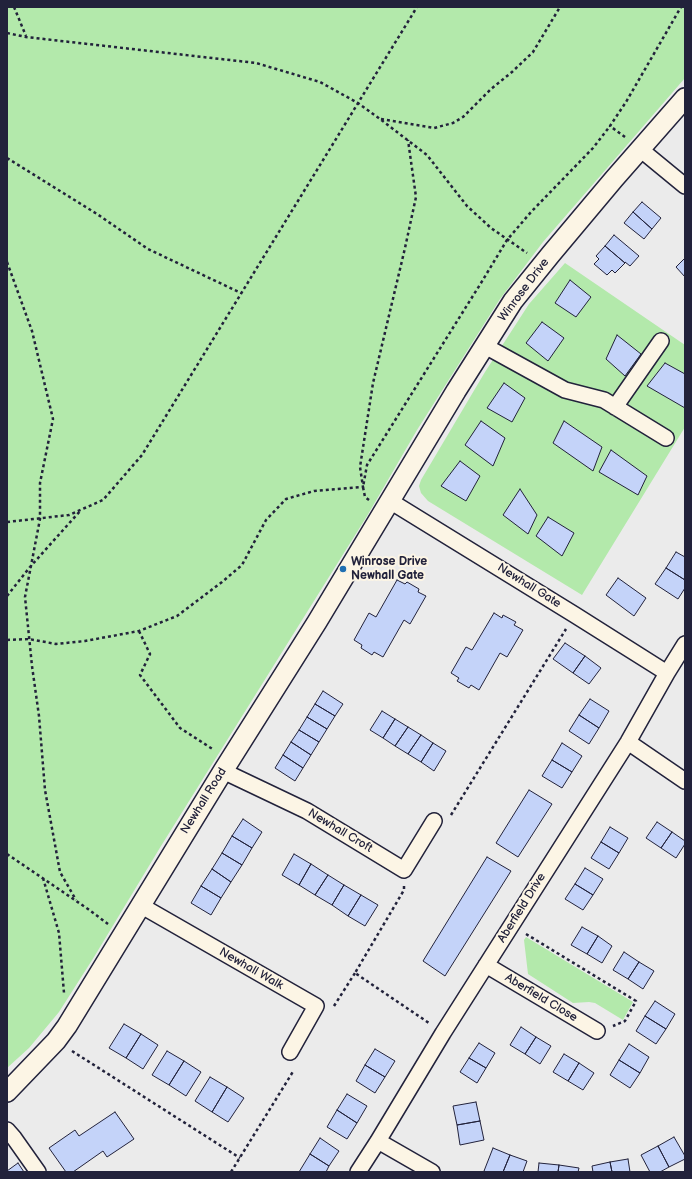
<!DOCTYPE html>
<style>
body{margin:0}
#map{position:relative;width:692px;height:1179px;overflow:hidden;background:#ebebeb;font-family:"Balsamiq Sans",sans-serif}
canvas{display:block}
.frame{position:absolute;inset:0;border:8px solid #22223b;pointer-events:none}
</style>
<div id="map">
<canvas width="692" height="1179"></canvas>
<div class="frame"></div>
</div>
<script>
const ctx = document.querySelector('canvas').getContext('2d');
ctx.lineJoin = 'round';
function paint(path, color) { ctx.fillStyle = color; ctx.fill(path, 'evenodd'); }
const shape = rows => new Path2D(rows.map(r => 'M' + r).join(''));
function strokePath(path, color, width, dash) { ctx.strokeStyle = color; ctx.lineWidth = width; ctx.lineCap = dash ? 'butt' : 'round'; ctx.setLineDash(dash || []); ctx.stroke(path); }
function label(font, color, halo, rows, align = 'center') {
  ctx.font = font + ' "Balsamiq Sans",sans-serif'; ctx.lineWidth = 4; ctx.setLineDash([]); ctx.textBaseline = 'middle'; ctx.strokeStyle = halo; ctx.fillStyle = color; for (const [text, x, y, turn = 0] of rows) {
    ctx.save(); ctx.translate(x, y); ctx.rotate((+turn || 0) * Math.PI / 180); ctx.textAlign = isNaN(turn) ? turn : align; if (halo) ctx.strokeText(text, 0, 0); ctx.fillText(text, 0, 0); ctx.restore();
  }
}
paint(shape([
 [7,7,685,7,685,78,543,242,500,299,417,430,367,516,161,846,94,957,59,1012,29,1048,7,1068],
 [565,263,685,345,685,427,582,595,428,501,421,493,419,486,421,480,485,372,529,304],
 [526,937,633,1002,623,1020,595,1003,589,1002,573,1003,528,974,524,940]
]), '#b3e9ab');
const building = shape([
 [642,202,661,218,652,229,633,212,642,202],
 [633,212,652,229,644,239,624,223,633,212],
 [614,235,639,256,630,266,625,262,625,263,605,246,614,235],
 [605,246,625,263,615,273,612,270,607,275,594,264,599,259,596,256,605,246],
 [685,258,685,277,676,267,685,258],
 [570,280,591,297,576,317,555,303,570,280],
 [542,322,564,338,548,361,526,343,542,322],
 [617,335,641,354,625,376,606,359,617,335],
 [665,363,685,374,685,408,647,386,665,363],
 [504,383,525,398,512,422,487,408,504,383],
 [481,421,505,438,493,466,465,445,481,421],
 [564,421,602,447,593,471,553,443,564,421],
 [611,450,647,476,638,495,599,472,611,450],
 [460,461,480,476,466,501,441,486,460,461],
 [520,489,537,515,528,534,503,515,520,489],
 [548,517,574,533,562,556,536,536,548,517],
 [676,552,685,557,685,580,666,568,676,552],
 [666,568,685,580,685,588,678,599,655,584,666,568],
 [618,578,646,598,634,616,606,595,618,578],
 [397,580,405,584,407,582,419,589,418,592,426,596,410,624,404,620,383,657,374,652,372,655,361,648,362,645,354,640,369,613,376,617,397,580],
 [494,613,502,618,503,615,516,622,514,625,523,630,507,657,500,653,479,690,471,685,469,688,457,681,459,678,451,673,466,647,472,650,494,613],
 [565,643,585,656,573,673,553,659,565,643],
 [585,656,601,668,589,684,573,673,585,656],
 [323,691,343,704,335,716,315,704,323,691],
 [590,699,609,711,599,728,579,715,590,699],
 [315,704,335,716,327,729,307,717,315,704],
 [382,711,395,719,383,738,370,730,382,711],
 [579,715,599,728,589,744,569,731,579,715],
 [307,717,327,729,319,742,299,730,307,717],
 [395,719,408,727,395,746,383,738,395,719],
 [408,727,421,735,408,754,395,746,408,727],
 [299,730,319,742,311,755,291,742,299,730],
 [421,735,433,743,421,762,408,754,421,735],
 [291,742,311,755,303,768,283,755,291,742],
 [433,743,446,751,434,771,421,762,433,743],
 [562,743,582,756,572,772,552,760,562,743],
 [283,755,303,768,295,781,275,768,283,755],
 [552,760,572,772,562,788,542,776,552,760],
 [529,790,552,804,518,857,496,843,529,790],
 [243,819,262,832,252,848,232,836,243,819],
 [657,822,672,832,661,848,646,838,657,822],
 [610,827,628,838,619,853,601,842,610,827],
 [672,832,685,841,685,844,676,858,661,848,672,832],
 [232,836,252,848,242,865,222,853,232,836],
 [601,842,619,853,609,869,591,858,601,842],
 [222,853,242,865,231,882,212,869,222,853],
 [294,854,311,864,299,885,282,875,294,854],
 [487,857,511,871,445,976,423,961,487,857],
 [311,864,328,875,315,895,299,885,311,864],
 [585,868,603,879,593,895,575,884,585,868],
 [212,869,231,882,221,898,201,886,212,869],
 [328,875,344,885,332,905,315,895,328,875],
 [575,884,593,895,583,910,565,899,575,884],
 [344,885,361,895,348,916,332,905,344,885],
 [201,886,221,898,211,915,191,903,201,886],
 [361,895,378,905,365,926,348,916,361,895],
 [582,927,598,936,587,954,571,945,582,927],
 [598,936,612,946,602,963,587,954,598,936],
 [624,952,639,962,628,979,613,970,624,952],
 [639,962,654,971,643,989,628,979,639,962],
 [655,1001,675,1014,666,1029,645,1016,655,1001],
 [645,1016,666,1029,656,1044,636,1031,645,1016],
 [124,1024,141,1034,126,1058,109,1048,124,1024],
 [521,1027,536,1037,525,1054,510,1045,521,1027],
 [141,1034,158,1045,143,1069,126,1058,141,1034],
 [536,1037,551,1046,540,1064,525,1054,536,1037],
 [479,1043,495,1053,486,1068,469,1058,479,1043],
 [629,1044,649,1057,640,1073,619,1060,629,1044],
 [375,1049,395,1061,385,1077,365,1065,375,1049],
 [167,1051,184,1061,169,1085,152,1075,167,1051],
 [564,1054,579,1063,568,1081,553,1072,564,1054],
 [469,1058,486,1068,477,1083,460,1072,469,1058],
 [619,1060,640,1073,630,1088,610,1075,619,1060],
 [184,1061,201,1072,186,1096,169,1085,184,1061],
 [579,1063,594,1073,583,1090,568,1081,579,1063],
 [365,1065,385,1077,375,1093,356,1081,365,1065],
 [210,1077,227,1087,212,1112,195,1101,210,1077],
 [227,1087,244,1098,228,1122,212,1112,227,1087],
 [347,1094,367,1106,357,1123,337,1110,347,1094],
 [476,1102,480,1121,457,1125,453,1106,476,1102],
 [337,1110,357,1123,347,1139,327,1127,337,1110],
 [115,1112,134,1139,107,1157,103,1151,73,1172,66,1172,49,1148,75,1130,79,1136,115,1112],
 [480,1121,484,1140,460,1145,457,1125,480,1121],
 [674,1137,685,1156,685,1159,669,1167,658,1146,674,1137],
 [320,1138,339,1151,329,1166,310,1154,320,1138],
 [658,1146,669,1167,660,1172,650,1172,641,1155,658,1146],
 [493,1148,510,1155,503,1172,487,1172,484,1171,493,1148],
 [310,1154,329,1166,326,1172,299,1172,310,1154],
 [510,1155,527,1161,523,1172,503,1172,510,1155],
 [628,1159,630,1172,612,1172,610,1162,628,1159],
 [610,1162,612,1172,593,1172,592,1166,610,1162],
 [18,1163,24,1172,7,1172,7,1171,18,1163],
 [539,1163,559,1165,558,1172,538,1172,539,1163],
 [559,1165,579,1168,578,1172,558,1172,559,1165]
]);
paint(building, '#c4d3f9');
strokePath(building, '#22223b', 1);
const minor = shape([
 [640,149,685,186],
 [485,346,565,390,604,400,666,438],
 [615,407,661,341],
 [390,501,575,615,667,673],
 [628,742,685,781],
 [223,771,307,811,404,870,434,821],
 [140,905,316,1006,290,1052],
 [486,965,597,1031],
 [7,1130,14,1138,38,1172],
 [378,1141,432,1172],
 [358,1172,378,1141,443,1033,628,742,667,673,685,644]
]);
const tertiary = shape([
 [7,1092,56,1041,67,1026,223,771,317,622,456,391,513,301,551,254,614,179,685,98]
]);
strokePath(minor, '#22223b', 18);
strokePath(tertiary, '#22223b', 22);
strokePath(shape([
 [14,7,26,36],
 [7,33,26,37,256,63,320,82,358,103,380,119,427,155,467,206,491,228,527,253],
 [381,119,434,128,453,123,463,117,491,89,512,72,533,52,560,7],
 [625,137,610,126,626,102,681,7],
 [7,158,97,214,148,249,241,293],
 [7,262,32,331,53,419,40,483,40,519,25,597,32,666,39,716,45,790,60,872,76,900],
 [369,500,365,497,363,487,367,465,481,283,507,240,531,212,593,148,610,126],
 [7,522,69,515,103,500,142,455,417,7],
 [7,596,30,567,81,510],
 [139,631,150,654,140,675,180,728,214,750],
 [7,640,29,639,56,644,85,641,139,631,177,616,222,582,242,565,266,520,286,499,314,491,363,487,360,467,373,383,405,248,416,197,408,140],
 [451,815,566,629],
 [7,854,88,909,108,924],
 [43,878,59,933,64,993],
 [404,886,404,890,355,973,429,1023],
 [526,934,636,1001,625,1021,613,1026],
 [334,1006,355,973],
 [72,1051,240,1158],
 [231,1172,294,1070]
]), '#22223b', 2.5, [3, 3]);
strokePath(minor, '#fcf5e5', 15);
strokePath(tertiary, '#fcf5e5', 19);
for (const [x, y, r, color] of [
 [343,569,4,"#1f6fb2"]
]) { const dot = new Path2D(); dot.arc(x, y, r, 0, 2 * Math.PI); ctx.fillStyle = color; ctx.fill(dot); strokePath(dot, '#fcf5e5', 1.5); }
label('12px', '#22223b', '#fcf5e5', [
 ["Winrose Drive",524,290,-53],
 ["Newhall Gate",529,586,32],
 ["Newhall Road",204,801,-58],
 ["Newhall Croft",340,831,31],
 ["Aberfield Drive",522,908,-58],
 ["Newhall Walk",251,969,30],
 ["Aberfield Close",541,998,31]
]);
label('bold 12px', '#22223b', '#fcf5e5', [
 ["Winrose Drive",351,562],
 ["Newhall Gate",351,576]
], 'left');
</script>
